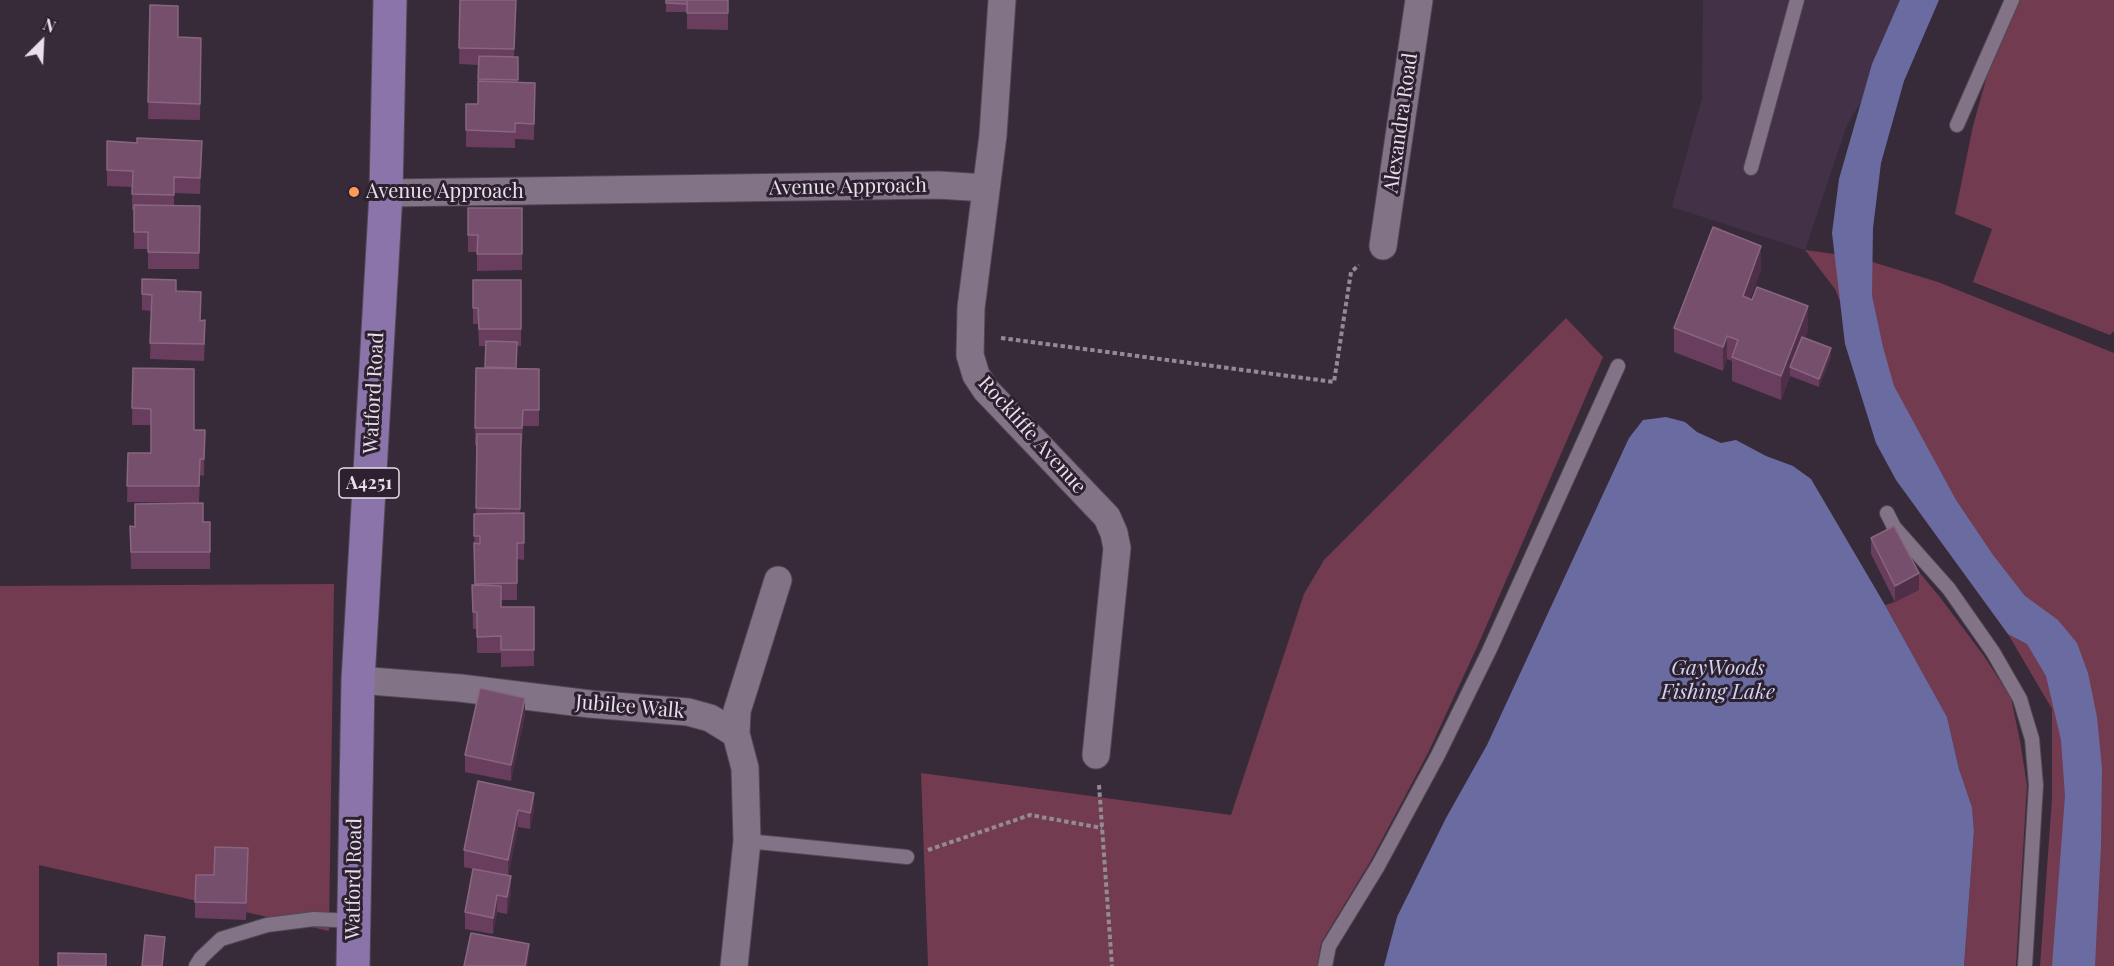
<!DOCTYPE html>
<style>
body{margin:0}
#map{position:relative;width:2114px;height:966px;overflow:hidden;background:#372b3a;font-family:"Playfair Display",serif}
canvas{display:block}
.north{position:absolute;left:12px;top:12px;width:60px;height:60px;-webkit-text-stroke:4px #2d2130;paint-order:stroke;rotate:24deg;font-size:16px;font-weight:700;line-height:24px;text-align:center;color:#e7e0ea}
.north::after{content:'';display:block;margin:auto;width:21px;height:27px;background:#e7e0ea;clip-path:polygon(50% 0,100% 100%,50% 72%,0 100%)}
</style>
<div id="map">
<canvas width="2114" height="966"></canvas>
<div class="north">N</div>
</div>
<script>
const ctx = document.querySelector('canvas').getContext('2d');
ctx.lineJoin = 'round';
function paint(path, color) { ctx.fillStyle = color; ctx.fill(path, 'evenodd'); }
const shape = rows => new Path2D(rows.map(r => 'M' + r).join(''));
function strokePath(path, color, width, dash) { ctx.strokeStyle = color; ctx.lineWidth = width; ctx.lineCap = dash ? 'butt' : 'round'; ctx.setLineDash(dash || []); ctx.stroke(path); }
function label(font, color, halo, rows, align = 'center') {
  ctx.font = font + ' "Playfair Display",serif'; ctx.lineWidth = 6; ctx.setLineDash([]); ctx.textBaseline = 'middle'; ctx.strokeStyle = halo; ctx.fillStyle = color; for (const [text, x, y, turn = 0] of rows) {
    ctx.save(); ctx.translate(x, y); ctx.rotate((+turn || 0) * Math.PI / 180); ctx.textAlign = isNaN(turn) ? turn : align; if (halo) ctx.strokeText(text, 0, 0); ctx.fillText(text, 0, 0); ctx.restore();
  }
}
paint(shape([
 [1703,0,1921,0,1847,125,1805,250,1672,207,1702,98]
]), '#433247');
paint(shape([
 [2008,0,2114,0,2114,331,2110,335,1973,282,1992,229,1955,214,1973,126],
 [1805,250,1856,257,1938,282,2114,353,2114,966,2040,966,2052,798,2052,709,2008,634,1917,509,1904,453,1835,289],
 [1566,318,1603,357,1478,645,1428,753,1370,862,1321,943,1317,966,928,966,921,773,1231,815,1304,594,1324,560],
 [1894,542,1939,596,1984,656,2011,698,2020,741,2027,785,2016,966,1964,966,1974,831,1972,807,1959,769,1947,717,1885,605,1895,602,1919,589],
 [334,584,329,931,39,865,39,966,0,966,0,586]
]), '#723b50');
paint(shape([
 [1900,0,1939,0,1904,81,1881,163,1873,228,1872,296,1883,347,1894,386,1956,500,1993,555,2025,596,2058,620,2077,643,2088,673,2097,717,2102,768,2101,845,2095,966,2052,966,2065,796,2061,740,2046,676,2027,644,2008,634,1896,480,1876,443,1845,344,1832,233,1839,179,1872,64],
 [1666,417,1685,422,1697,432,1721,443,1736,440,1766,456,1793,466,1811,479,1885,605,1947,717,1959,769,1972,807,1974,831,1964,966,1384,966,1397,917,1446,818,1487,745,1629,438,1643,420]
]), '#6a6ba0');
const lane = shape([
 [1957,125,2012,0],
 [1751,168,1797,0],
 [1887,513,1894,527,1949,589,1993,652,2020,699,2032,739,2036,785,2025,966],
 [747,841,907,857],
 [196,966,201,958,221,939,267,925,314,919,354,921],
 [1325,966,1329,946,1378,866,1438,755,1489,651,1618,366]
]);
const street = shape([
 [1002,0,993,135,971,308,970,355,976,375,986,390,1107,517,1114,533,1117,548,1096,755],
 [386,193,938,185,986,188],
 [1383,246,1419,0],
 [358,680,460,688,590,704,688,712,710,718,736,734,745,768,747,841,734,966],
 [736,734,737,711,778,580]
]);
const primary = shape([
 [353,966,358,680,386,193,390,0]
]);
strokePath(lane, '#524855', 16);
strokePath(street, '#524855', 29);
strokePath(primary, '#524855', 35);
strokePath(shape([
 [1001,338,1334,382,1351,272,1359,265],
 [1099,785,1112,966],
 [928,850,1030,815,1102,828]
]), '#938a96', 4, [4.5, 3]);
strokePath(lane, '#827486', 14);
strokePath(street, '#827486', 27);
strokePath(primary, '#8b74a9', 33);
paint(shape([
 [460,0,516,0,514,57,518,82,535,83,534,140,515,139,515,148,466,147,466,130,478,104,478,65,459,64],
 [666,0,687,0,687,12,666,12],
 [687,0,728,0,728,30,687,29],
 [150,5,178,37,201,38,200,120,148,119],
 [107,141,202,157,200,194,174,193,174,206,200,206,199,269,148,269,148,249,134,249,134,210,132,210,132,187,107,186],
 [468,208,522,208,522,270,477,271,477,252,468,252],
 [1761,270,1750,299,1808,330,1805,338,1831,357,1819,387,1790,376,1781,400,1732,381,1732,361,1727,359,1723,371,1674,352,1674,328],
 [142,279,176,291,201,320,205,337,204,361,150,359,151,311,142,310],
 [473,280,521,280,521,346,517,346,516,369,539,369,539,426,523,426,522,445,521,445,520,513,524,513,524,560,517,559,517,600,501,600,501,607,534,607,534,666,501,667,501,653,477,653,477,629,473,629,472,585,475,585,474,514,476,514,476,445,475,445,475,428,485,368,485,346,479,346,478,324,473,324],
 [133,368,194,430,205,430,204,476,200,475,199,503,127,502,128,453,151,453,151,425,132,425],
 [210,522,210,569,131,569,130,526],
 [1871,538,1919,590,1895,602,1871,554],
 [525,714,511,781,465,772,465,755],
 [478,781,534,809,530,829,518,827,508,876,511,893,507,914,497,912,493,934,465,929,465,912,490,873,464,867,464,850],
 [248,865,246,920,195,918,195,902,214,875]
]), '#693d5d');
paint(shape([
 [202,141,202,157,200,194,200,178],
 [1761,246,1761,270,1743,319,1743,296],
 [1808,306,1808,330,1793,368,1790,367,1790,376,1781,400,1781,376],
 [1727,336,1727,359,1723,371,1723,347],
 [1831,348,1831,357,1819,387,1819,379],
 [1919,573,1919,590,1895,602,1895,586],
 [525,698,525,714,511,781,511,765],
 [534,793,534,809,530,829,530,813],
 [518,810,518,827,508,876,508,860],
 [511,876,511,893,507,914,507,897],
 [497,895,497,912,493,934,493,918],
 [529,944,528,966,525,966]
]), '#4f2f48');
const building = shape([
 [460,0,516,0,514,49,459,48,460,0],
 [666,0,687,0,687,4,666,3,666,0],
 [687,0,728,0,728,13,687,13,687,0],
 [150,5,178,6,178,37,201,38,200,104,148,102,150,5],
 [479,56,518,57,518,80,478,79,479,56],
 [478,81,535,83,534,124,515,123,515,132,466,130,466,104,478,104,478,81],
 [137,138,202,141,200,178,174,177,174,195,132,194,133,171,107,170,107,141,137,143,137,138],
 [134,205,200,206,199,253,148,252,148,232,134,232,134,205],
 [468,208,522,208,522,254,477,254,478,235,468,235,468,208],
 [1713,227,1761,246,1743,296,1752,300,1757,287,1808,306,1781,376,1732,357,1738,340,1727,336,1723,347,1674,328,1713,227],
 [142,279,176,280,176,291,201,292,200,321,205,320,204,344,150,343,152,295,142,294,142,279],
 [473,280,521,280,521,329,479,329,478,308,473,308,473,280],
 [1802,337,1831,348,1819,379,1790,367,1802,337],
 [486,341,517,342,516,368,485,367,486,341],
 [133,368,194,369,194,430,205,430,204,459,200,459,199,486,127,486,128,453,151,453,151,409,132,408,133,368],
 [476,368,539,369,539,410,523,410,522,428,475,428,476,368],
 [477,434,521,434,520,509,476,508,477,434],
 [203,503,203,522,210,522,210,552,131,552,130,526,135,527,135,504,203,503],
 [524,513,524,543,517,543,517,583,475,584,474,543,480,544,480,536,474,536,474,514,524,513],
 [1894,526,1919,573,1895,586,1871,538,1894,526],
 [472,585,501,586,501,607,534,607,534,650,501,650,501,636,477,637,477,612,473,612,472,585],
 [480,688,525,698,511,765,465,755,480,688],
 [478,781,534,793,530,813,518,810,508,860,464,850,478,781],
 [215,847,248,848,246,903,195,902,196,875,214,875,215,847],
 [473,869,511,876,507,897,497,895,493,918,465,912,473,869],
 [471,933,529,944,525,966,464,966,471,933],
 [145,935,165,937,162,966,142,966,145,935],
 [58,953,106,954,106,966,58,966,58,953]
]);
paint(building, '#764f6c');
strokePath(building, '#886680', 1.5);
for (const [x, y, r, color] of [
 [354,192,6,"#fe9b58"]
]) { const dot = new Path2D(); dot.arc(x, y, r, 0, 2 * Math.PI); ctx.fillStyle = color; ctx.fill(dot); strokePath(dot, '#2d2130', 2); }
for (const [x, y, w] of [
 [369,483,60]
]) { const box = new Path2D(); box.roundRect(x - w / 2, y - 15, w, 30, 4.5); ctx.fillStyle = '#2d2130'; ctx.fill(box); strokePath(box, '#e7e0ea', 1.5); }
label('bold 18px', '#e7e0ea', null, [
 ["A4251",369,483]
]);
label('20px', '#e7e0ea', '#2d2130', [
 ["Alexandra Road",1401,123,-82],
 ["Avenue Approach",848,187,-1],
 ["Watford Road",374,393,-87],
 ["Rockliffe Avenue",1032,435,48],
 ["Jubilee Walk",630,707,5],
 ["Watford Road",354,879,-89]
]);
label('20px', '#e7e0ea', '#2d2130', [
 ["Avenue Approach",366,192]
], 'left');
label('italic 21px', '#cfd2f2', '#2d2130', [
 ["GayWoods",1718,668],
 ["Fishing Lake",1718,692]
]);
</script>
